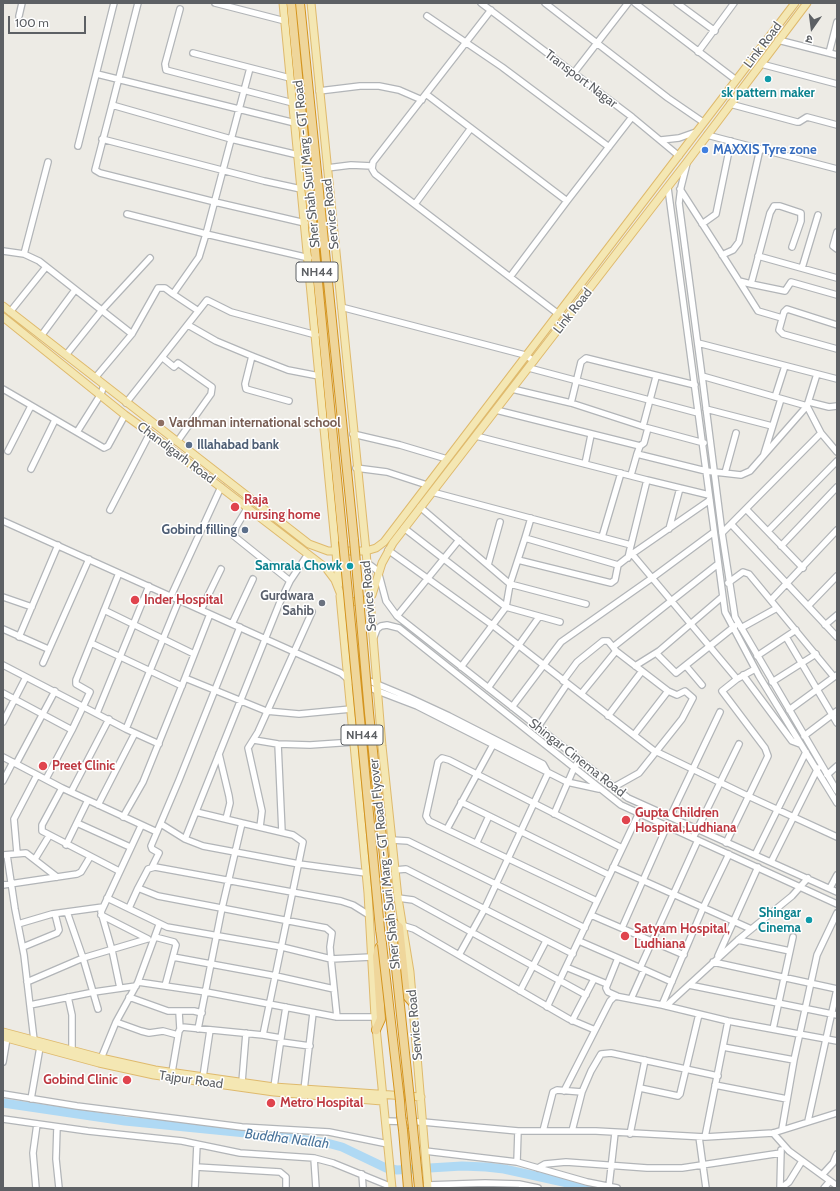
<!DOCTYPE html>
<meta charset="utf-8">
<style>
body{margin:0}
#map{position:relative;width:840px;height:1191px;overflow:hidden;background:#edebe5;font-family:Cabin,"Noto Sans Devanagari",sans-serif}
canvas{display:block}
.frame{position:absolute;inset:0;border:4px solid #5d6064;pointer-events:none}
.north{position:absolute;left:792px;top:8px;width:40px;height:40px;-webkit-text-stroke:3px #fff;paint-order:stroke;rotate:194deg;font-size:11px;font-weight:700;line-height:16px;text-align:center;color:#5d6064}
.north::after{content:'';display:block;margin:auto;width:14px;height:18px;background:#5d6064;clip-path:polygon(50% 0,100% 100%,50% 72%,0 100%)}
.scale{position:absolute;left:8px;top:16px;width:78px;height:18px;box-sizing:border-box;border:2px solid #5d6064;border-top:0;padding-left:5px;font-size:12px;line-height:14px;white-space:nowrap;color:#5d6064;-webkit-text-stroke:3px #fff;paint-order:stroke}
</style>
<div id="map">
<canvas width="840" height="1191"></canvas>
<div class="frame"></div>
<div class="north">उ</div>
<div class="scale">100 m</div>
</div>
<script>
const ctx = document.querySelector('canvas').getContext('2d');
ctx.lineJoin = 'round';
const shape = rows => new Path2D(rows.map(r => 'M' + r).join(''));
function strokePath(path, color, width, dash) { ctx.strokeStyle = color; ctx.lineWidth = width; ctx.lineCap = dash ? 'butt' : 'round'; ctx.setLineDash(dash || []); ctx.stroke(path); }
function label(font, color, halo, rows, align = 'center') {
  ctx.font = font + ' Cabin,sans-serif'; ctx.lineWidth = 3; ctx.setLineDash([]); ctx.textBaseline = 'middle'; ctx.strokeStyle = halo; ctx.fillStyle = color; for (const [text, x, y, turn = 0] of rows) {
    ctx.save(); ctx.translate(x, y); ctx.rotate((+turn || 0) * Math.PI / 180); ctx.textAlign = isNaN(turn) ? turn : align; if (halo) ctx.strokeText(text, 0, 0); ctx.fillText(text, 0, 0); ctx.restore();
  }
}
strokePath(shape([
 [3,1103,125,1121,286,1137,327,1143,342,1147,386,1168,397,1170,462,1166,486,1167,504,1169,590,1188]
]), '#afd9f4', 9);
const minor = shape([
 [215,3,285,21],
 [481,3,632,117,679,156],
 [545,3,668,98,703,122],
 [635,3,736,80],
 [677,3,715,31],
 [180,9,165,64,166,70,293,103],
 [491,10,373,162,372,169,375,174,557,313],
 [19,16,22,3],
 [427,16,502,67,609,147],
 [778,40,837,55],
 [698,52,734,3],
 [193,53,290,78],
 [829,53,837,22],
 [761,64,837,84],
 [97,74,295,123],
 [573,74,628,3],
 [319,91,360,86,379,86,399,90,422,100],
 [426,94,567,201],
 [730,104,797,122,799,122,807,117,837,125],
 [112,105,138,3],
 [707,135,837,169],
 [102,139,264,181,301,189],
 [661,140,679,138,696,132],
 [78,146,114,3],
 [298,155,231,139,112,105,95,170,100,173,215,202,305,223],
 [687,163,681,187,679,203,702,376,807,406,821,433,837,452],
 [327,168,351,165,372,166],
 [668,188,725,612,759,676,837,803],
 [680,189,739,281,751,284,770,213,774,206,780,206,801,213,801,221,792,247],
 [415,204,471,128],
 [127,214,206,234,250,68],
 [702,224,716,214,731,141],
 [837,232,833,246,837,249],
 [3,251,24,254,39,261,132,334],
 [24,254,48,162],
 [722,255,733,250,739,242,760,149],
 [758,256,837,278],
 [802,268,818,215],
 [510,277,567,201,632,117],
 [739,281,758,311,782,318],
 [751,284,785,291,791,282,837,295],
 [173,294,197,310],
 [341,307,525,355,534,361],
 [10,312,46,267],
 [188,325,216,341,252,356,288,370,319,376],
 [837,325,787,309,784,312,779,330,783,334,837,349],
 [41,336,75,290],
 [698,343,837,379],
 [66,355,102,310,150,258],
 [252,356,245,384,246,389,289,401],
 [163,358,174,367,178,363,212,387,211,394,177,442],
 [529,368,698,413],
 [702,376,722,533,735,617,837,791],
 [95,378,132,334,158,288,165,288,173,294,199,257,206,234,309,258],
 [3,389,104,448,108,446,125,415],
 [512,389,571,403,648,428,704,443],
 [775,397,785,366],
 [809,402,829,407,837,406],
 [126,403,207,300,231,312,316,335],
 [571,403,581,362,586,358,695,385],
 [706,409,772,426],
 [496,410,640,446,637,454,706,471,741,475,750,471,807,406,817,374],
 [643,426,656,377],
 [77,432,101,394,104,385],
 [353,434,400,445,447,459],
 [476,436,647,480,631,545],
 [640,446,644,443,648,428],
 [8,451,31,406],
 [764,454,781,399],
 [585,464,591,435],
 [356,468,387,472,427,485],
 [31,469,55,420],
 [725,473,736,433],
 [631,475,637,454],
 [647,480,709,495],
 [432,492,631,545,628,558],
 [420,507,510,584,586,604],
 [746,509,803,568],
 [110,510,150,433],
 [3,521,341,673,349,680,417,706,567,782,599,789],
 [731,524,837,637],
 [404,528,506,607,510,584,525,538,618,565,632,554,737,679,755,669],
 [669,529,680,488],
 [768,531,837,461],
 [722,533,821,433],
 [602,537,621,473],
 [525,538,531,518],
 [781,546,837,487],
 [388,550,495,627,653,750,748,796,837,837],
 [632,554,710,500],
 [518,560,611,583,615,580,618,565],
 [366,562,378,571,386,601,397,616,628,798,837,892],
 [488,565,500,522],
 [290,581,308,554],
 [728,583,743,572,749,574,834,677,837,675],
 [171,596,221,487],
 [3,597,32,607],
 [771,600,837,530],
 [808,606,837,576],
 [104,610,194,654],
 [201,610,221,569],
 [397,616,459,540],
 [232,624,253,579],
 [825,625,837,615],
 [741,628,777,608],
 [3,629,48,649],
 [19,637,58,545],
 [374,637,377,629,381,626,387,625,399,628,621,805,837,904],
 [786,637,837,723],
 [91,643,182,686],
 [616,651,613,647,718,564],
 [656,653,676,673,735,626],
 [757,656,796,630],
 [43,663,89,559],
 [3,665,126,729,159,744],
 [635,666,659,651,722,597],
 [686,666,702,685],
 [461,667,506,607,560,622],
 [355,675,408,697,449,716,543,764,548,773,484,910,459,955],
 [743,675,792,741,800,744],
 [185,678,210,614],
 [563,681,577,662,603,641,608,641,613,647],
 [772,682,816,654],
 [488,688,539,617],
 [3,693,72,730,46,779],
 [581,694,616,651,668,691,677,695,685,691,693,698,682,719,639,773,614,787],
 [512,707,561,642,652,578,714,532],
 [789,710,834,677],
 [97,713,149,586],
 [608,716,642,671],
 [3,722,26,677],
 [538,727,567,684],
 [126,729,179,600],
 [72,730,90,692,76,684,76,680,119,573],
 [634,735,668,691],
 [804,736,837,711],
 [254,740,278,744,310,745,354,742],
 [278,744,282,832],
 [219,754,229,796,230,803,226,819],
 [3,757,62,788,157,832],
 [16,764,55,691],
 [827,775,837,766],
 [3,781,13,762],
 [62,788,42,825,42,831,119,871],
 [71,792,109,719],
 [461,802,609,875],
 [98,805,135,733],
 [196,812,242,823],
 [554,814,574,768,580,760],
 [123,817,143,782,185,678,266,711,299,714,351,709],
 [670,817,720,712],
 [77,823,130,847],
 [161,824,185,839,203,846,299,864,366,873],
 [260,827,262,811,248,748,258,732,312,612],
 [447,829,494,743],
 [693,838,739,744],
 [185,839,280,602,290,581,234,536,236,527,248,507],
 [392,840,408,841,585,928],
 [477,842,489,816],
 [726,843,768,756,765,748,722,691,737,679],
 [66,845,88,800],
 [17,853,14,819,37,775],
 [3,855,26,853,57,877],
 [7,855,15,909,24,955,34,1040],
 [755,855,806,752],
 [35,859,49,836],
 [771,862,818,768],
 [152,867,159,853,152,849,151,846,179,780,240,627],
 [613,867,751,929],
 [395,870,406,869,573,954],
 [3,885,77,874,81,872,90,857],
 [138,888,148,869,155,867,341,901,353,905,369,915],
 [830,888,837,875],
 [107,898,167,927,282,947,331,959,337,1017],
 [398,898,413,900,586,995],
 [597,901,429,821,426,816,438,762,442,758,449,760,622,848],
 [129,908,138,888,158,896,326,928,332,933,330,947,331,959,371,957],
 [67,912,83,958,98,1009],
 [101,915,148,939],
 [591,915,684,955],
 [18,924,52,914,103,907],
 [401,925,414,929,569,1019,595,1030],
 [622,928,667,826],
 [155,937,174,942,176,945,165,986],
 [738,940,790,951],
 [579,941,618,958,606,988,608,992,617,996],
 [23,947,57,933,59,930,55,914],
 [718,956,758,867],
 [173,957,276,976,334,989],
 [618,958,672,982],
 [713,962,837,989],
 [566,967,607,984],
 [640,968,698,840],
 [27,982,83,958,147,939],
 [138,982,159,925],
 [689,985,837,1015],
 [120,988,112,950,101,912,141,826],
 [520,991,546,941],
 [68,997,72,1015,72,1050],
 [129,997,168,1011,194,1011,202,1013],
 [631,999,644,970],
 [30,1005,94,992,136,986],
 [662,1005,703,908,729,854],
 [666,1006,738,940,792,896,808,878],
 [547,1007,639,813],
 [179,1012,180,1029],
 [572,1021,594,979],
 [116,1022,141,1031,149,1033,163,1031,178,1035],
 [198,1029,222,908,242,823,293,835,303,842,263,1035],
 [773,1029,793,937],
 [281,1038,286,1007],
 [281,1042,310,1046],
 [723,1047,794,1060],
 [100,1061,116,1022,138,982,206,992,337,1017,375,1017],
 [3,1062,7,1038],
 [172,1072,179,1031,182,1027,263,1035,281,1038,274,1087],
 [203,1077,210,1030],
 [242,1082,246,1033],
 [715,1085,787,1099],
 [640,1088,678,1096,680,1094,699,1014],
 [304,1090,313,1013],
 [564,1091,610,1001,615,996,662,1005,728,1021,837,1041],
 [3,1094,77,1106,242,1127,329,1132,388,1144],
 [31,1099,40,1047],
 [3,1119,88,1131,182,1141,240,1153,314,1158,333,1163,392,1187],
 [385,1121,423,1122,518,1131,596,1131,705,1137,773,1133,837,1113],
 [808,1121,837,989],
 [57,1127,56,1159,59,1188],
 [782,1129,794,1060,817,955,837,913],
 [543,1131,553,1092,557,1090,582,1092],
 [572,1131,582,1092,591,1071,601,1054,611,1053,718,1076],
 [773,1133,789,1151,837,1186],
 [630,1134,645,1060],
 [699,1137,706,1188],
 [705,1137,728,1021],
 [425,1151,517,1162,587,1182,617,1188],
 [314,1158,316,1188],
 [517,1162,518,1131],
 [196,1167,280,1172,286,1177,286,1188],
 [538,1168,545,1164,566,1162,647,1168,682,1168,781,1153],
 [362,1174,363,1188],
 [822,1175,833,1163,837,1154],
 [427,1185,485,1183,519,1184,538,1188],
 [609,1186,615,1133],
 [36,1188,33,1153,37,1124],
 [195,1188,197,1144],
 [780,1188,781,1150],
 [781,1188,789,1182,802,1161],
 [824,1188,830,1181]
]);
const major = shape([
 [283,3,339,584],
 [311,3,366,551,382,746,398,898,410,972,428,1188],
 [3,306,309,544,328,551,366,551,376,548,384,542,795,3],
 [3,317,125,415,150,433,326,568,335,580,343,600,351,602,366,600,372,595,382,563,393,543,687,162,807,3],
 [340,596,368,893,375,1017,392,1188],
 [3,1032,101,1058,155,1070,274,1087,421,1097],
 [3,1037,99,1063,154,1075,274,1092,382,1101]
]);
const highway = shape([
 [291,3,343,541],
 [300,3,354,540],
 [390,917,391,921,399,927,406,995,412,1002],
 [376,1030,381,1019,377,956,379,948,382,944,380,929],
 [400,1101,401,1115],
 [413,1128,419,1188],
 [403,1130,408,1188]
]);
strokePath(minor, '#b2b5b8', 8);
strokePath(major, '#dfba6d', 9);
strokePath(highway, '#d4941e', 10);
strokePath(minor, '#fff', 5.5);
strokePath(major, '#f4e7b3', 7);
strokePath(highway, '#efd69b', 8);
const highwayBridge = shape([
 [354,540,369,713,390,914],
 [343,541,380,929],
 [391,921,413,1128],
 [382,944,400,1101],
 [401,1115,403,1130]
]);
strokePath(highwayBridge, '#d4941e', 10, []);
strokePath(highwayBridge, '#efd69b', 8);
for (const [x, y, r, color] of [
 [768,79,4,"#0f9aa8"],
 [705,150,4,"#3f7fe0"],
 [161,423,4,"#8d6e63"],
 [189,445,4,"#5c6f8a"],
 [235,507,5,"#e0444e"],
 [245,530,4,"#5c6f8a"],
 [350,566,4,"#0f9aa8"],
 [135,600,5,"#e0444e"],
 [322,603,4,"#6b7280"],
 [43,766,5,"#e0444e"],
 [626,820,5,"#e0444e"],
 [809,920,4,"#0f9aa8"],
 [625,936,5,"#e0444e"],
 [127,1080,5,"#e0444e"],
 [271,1103,5,"#e0444e"]
]) { const dot = new Path2D(); dot.arc(x, y, r, 0, 2 * Math.PI); ctx.fillStyle = color; ctx.fill(dot); strokePath(dot, '#fff', 1.5); }
for (const [x, y, w] of [
 [317,272,42],
 [362,735,42]
]) { const box = new Path2D(); box.roundRect(x - w / 2, y - 10, w, 20, 3); ctx.fillStyle = '#fff'; ctx.fill(box); strokePath(box, '#5d6064', 1); }
label('bold 12px', '#5d6064', null, [
 ["NH44",317,272],
 ["NH44",362,735]
]);
label('13px', '#5d6064', '#fff', [
 ["Link Road",763,45,-53],
 ["Transport Nagar",581,79,37],
 ["Sher Shah Suri Marg - GT Road",307,164,-96],
 ["Service Road",331,214,-96],
 ["Link Road",573,311,-52],
 ["Chandigarh Road",176,453,37],
 ["Service Road",369,596,-95],
 ["Shingar Cinema Road",577,758,38],
 ["Sher Shah Suri Marg - GT Road Flyover",385,864,-96],
 ["Service Road",415,1025,-95],
 ["Tajpur Road",191,1080,8]
]);
label('bold 13px', '#0d838f', '#fff', [
 ["sk pattern maker",768,93,"center"],
 ["Samrala Chowk",342,566],
 ["Shingar",801,913],
 ["Cinema",801,928]
], 'right');
label('bold 13px', '#366cbe', '#fff', [
 ["MAXXIS Tyre zone",713,150]
], 'left');
label('bold 13px', '#785e54', '#fff', [
 ["Vardhman international school",169,423]
], 'left');
label('bold 13px', '#4e5e75', '#fff', [
 ["Illahabad bank",197,445],
 ["Gobind filling",237,530,"right"]
], 'left');
label('bold 13px', '#be3a42', '#fff', [
 ["Raja",244,500],
 ["nursing home",244,515],
 ["Inder Hospital",144,600],
 ["Preet Clinic",52,766],
 ["Gupta Children",635,813],
 ["Hospital,Ludhiana",635,828],
 ["Satyam Hospital,",634,929],
 ["Ludhiana",634,944],
 ["Gobind Clinic",118,1080,"right"],
 ["Metro Hospital",280,1103]
], 'left');
label('bold 13px', '#5b616d', '#fff', [
 ["Gurdwara",314,596],
 ["Sahib",314,611]
], 'right');
label('italic 14px', '#4b759c', '#fff', [
 ["Buddha Nallah",287,1139,7]
]);
</script>
